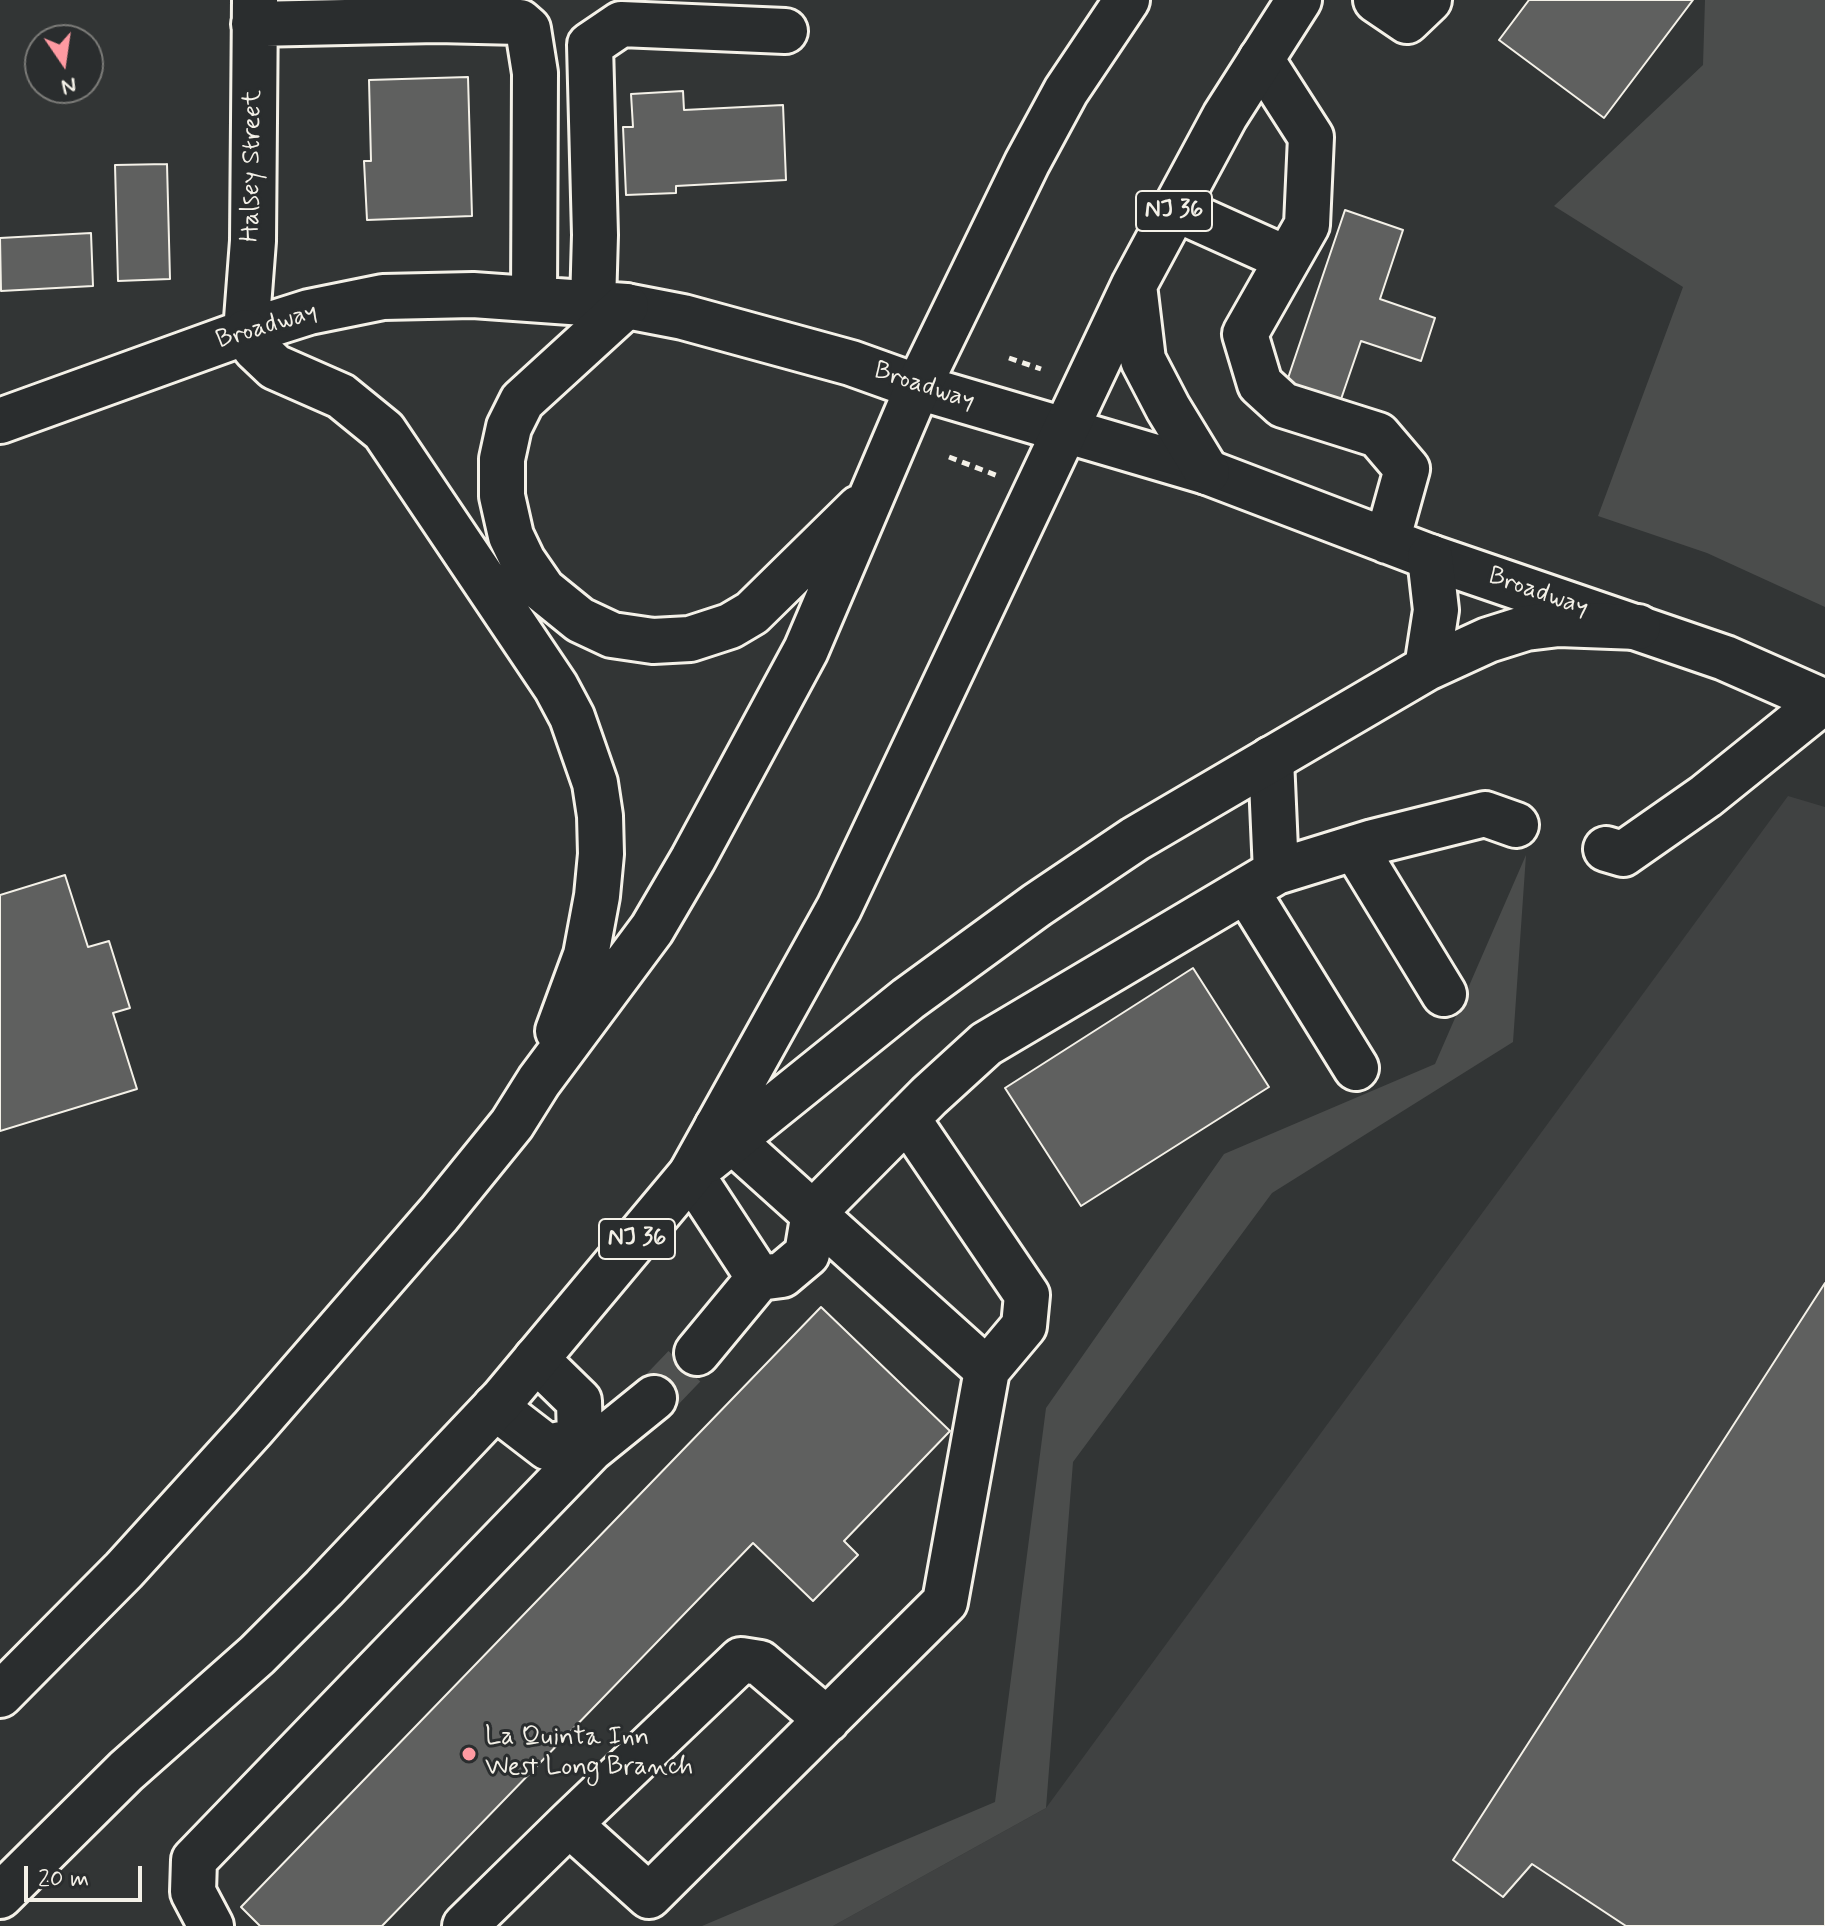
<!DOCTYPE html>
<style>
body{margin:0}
#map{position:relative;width:1825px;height:1926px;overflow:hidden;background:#323535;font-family:Mynerve,sans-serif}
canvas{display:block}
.north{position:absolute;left:24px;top:24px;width:80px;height:80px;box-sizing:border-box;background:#2a2d2e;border:2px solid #7b7b78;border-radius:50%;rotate:167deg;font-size:22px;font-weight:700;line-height:32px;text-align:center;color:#f4f1e8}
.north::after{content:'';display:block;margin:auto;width:28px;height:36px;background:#ff9aa2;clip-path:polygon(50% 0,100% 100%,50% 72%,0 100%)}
.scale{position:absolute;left:24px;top:1866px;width:118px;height:36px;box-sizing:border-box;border:4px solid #f4f1e8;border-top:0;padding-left:10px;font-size:24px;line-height:28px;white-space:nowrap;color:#f4f1e8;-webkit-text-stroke:6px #2a2d2e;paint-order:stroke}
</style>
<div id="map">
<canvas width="1825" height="1926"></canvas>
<div class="north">N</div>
<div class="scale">20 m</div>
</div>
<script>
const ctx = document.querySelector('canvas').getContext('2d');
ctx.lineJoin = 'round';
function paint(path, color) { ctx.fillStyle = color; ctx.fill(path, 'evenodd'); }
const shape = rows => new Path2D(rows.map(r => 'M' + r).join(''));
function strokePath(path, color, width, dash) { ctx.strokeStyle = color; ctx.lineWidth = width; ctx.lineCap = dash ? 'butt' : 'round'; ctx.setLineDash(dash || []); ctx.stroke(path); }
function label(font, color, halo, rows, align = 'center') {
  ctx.font = font + ' Mynerve,sans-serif'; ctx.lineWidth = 6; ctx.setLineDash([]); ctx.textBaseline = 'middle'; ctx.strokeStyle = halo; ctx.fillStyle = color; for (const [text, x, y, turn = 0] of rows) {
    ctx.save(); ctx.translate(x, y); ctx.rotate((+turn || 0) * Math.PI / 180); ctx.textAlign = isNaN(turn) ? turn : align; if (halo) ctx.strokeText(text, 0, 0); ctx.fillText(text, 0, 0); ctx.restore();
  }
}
paint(shape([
 [1788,796,1825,807,1825,1926,833,1926,1046,1808]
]), '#404242');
paint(shape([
 [1705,0,1825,0,1825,607,1707,553,1598,516,1683,287,1554,206,1703,65],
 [1526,855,1513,1042,1272,1193,1073,1462,1046,1808,833,1926,702,1926,995,1802,1046,1408,1224,1154,1435,1064]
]), '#4b4d4c');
const building = shape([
 [1529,0,1693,0,1604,118,1499,40,1529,0],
 [468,77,472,216,367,220,364,161,371,161,369,80,468,77],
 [683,91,684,110,783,105,786,180,676,186,676,193,626,195,623,127,633,127,631,94,683,91],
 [167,164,170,279,118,281,115,165,167,164],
 [1345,210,1403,230,1380,299,1435,318,1421,361,1361,341,1339,405,1285,387,1345,210],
 [91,233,93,286,1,291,0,238,91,233],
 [65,875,88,947,109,941,130,1008,113,1013,137,1089,0,1131,0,895,65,875],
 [1193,968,1269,1087,1081,1206,1005,1088,1193,968],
 [1825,1283,1825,1926,1626,1926,1532,1864,1503,1897,1453,1860,1825,1283],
 [821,1307,950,1431,844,1541,858,1555,813,1601,753,1543,382,1926,260,1926,241,1907,821,1307]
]);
paint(building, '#5f605f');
strokePath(building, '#f4f1e8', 2);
strokePath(shape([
 [654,1398,697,1353]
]), '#4f5150', 44, [44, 22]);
const minor = shape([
 [1376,0,1407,21,1429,0],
 [254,24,437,20,520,22,528,29,535,73,534,298],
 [1261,59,1311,137,1307,225,1245,334,1260,384,1283,405,1378,435,1407,469,1387,541],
 [1176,209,1287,259],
 [593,304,595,235,590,45,621,24,785,31],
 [246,332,253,241,255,0],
 [0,421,246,332,309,312,383,297,473,295,626,306,683,317,851,363,918,387,1207,472,1430,557,1725,658,1825,702],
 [1271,759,1276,872],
 [1355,848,1444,994],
 [1606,849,1623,854,1706,796,1824,701],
 [1246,890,1356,1068],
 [717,1127,987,1370],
 [691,1174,759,1278],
 [697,1353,759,1278,782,1275,807,1254,814,1212,929,1096,986,1044,1276,872,1373,842,1485,814,1516,825],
 [495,1407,547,1447,580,1440],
 [591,1449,654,1398],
 [569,1824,741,1660,760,1663,827,1720],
 [211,1926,193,1892,194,1860,591,1449,580,1440,579,1401,536,1359],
 [465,1926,569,1824,649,1896,945,1602,987,1370,1024,1326,1027,1295,907,1118]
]);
const highway = shape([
 [1134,285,1143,360,1168,408,1207,472],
 [626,306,522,401,509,427,502,459,502,496,511,536,523,561,543,590,580,620,612,635,653,641,690,639,730,626,752,613,859,508],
 [246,332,255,348,275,367,341,396,384,431,556,687,572,717,595,783,600,816,601,854,597,896,586,955,558,1031],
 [1427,668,1436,610,1430,557],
 [708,1160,908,999,1037,905,1135,839,1427,668,1488,640,1526,628,1559,624,1638,627],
 [0,1695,124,1570,253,1428,439,1214,512,1124,539,1081,652,929,693,859,806,650,918,387,1027,163,1066,91,1127,0],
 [0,1896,126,1771,257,1655,324,1588,502,1400,691,1174,839,908,1134,285,1225,116,1299,0]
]);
strokePath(minor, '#f4f1e8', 50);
strokePath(highway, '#f4f1e8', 50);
strokePath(shape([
 [1009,358,1041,369],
 [949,457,998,476]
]), '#f4f1e8', 5, [8, 6]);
strokePath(minor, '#2a2d2e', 44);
strokePath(highway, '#2a2d2e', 44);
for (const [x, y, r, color] of [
 [469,1754,8,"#ff9aa2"]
]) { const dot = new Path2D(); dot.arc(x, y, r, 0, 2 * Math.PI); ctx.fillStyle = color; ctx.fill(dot); strokePath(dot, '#2a2d2e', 3); }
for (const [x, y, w] of [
 [1174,211,76],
 [637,1239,76]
]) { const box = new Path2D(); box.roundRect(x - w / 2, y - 20, w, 40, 6); ctx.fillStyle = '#2a2d2e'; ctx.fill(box); strokePath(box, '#f4f1e8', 2); }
label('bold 24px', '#f4f1e8', null, [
 ["NJ 36",1174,211],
 ["NJ 36",637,1239]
]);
label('26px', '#f4f1e8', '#2a2d2e', [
 ["Halsey Street",253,166,-89],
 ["Broadway",267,327,-17],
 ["Broadway",924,387,18],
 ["Broadway",1538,593,19]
]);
label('26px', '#f4f1e8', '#2a2d2e', [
 ["La Quinta Inn",485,1739],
 ["West Long Branch",485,1769]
], 'left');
</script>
